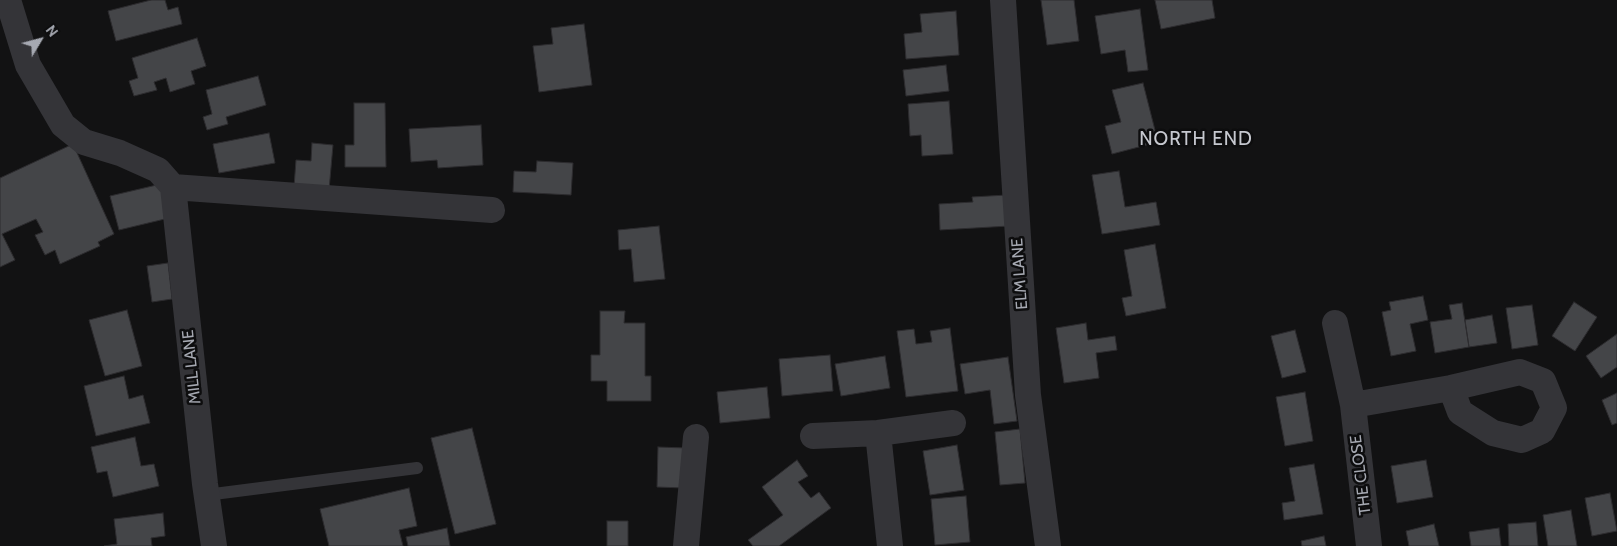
<!DOCTYPE html>
<style>
body{margin:0}
#map{position:relative;width:1617px;height:546px;overflow:hidden;background:#121213;font-family:Cabin,sans-serif}
canvas{display:block}
.north{position:absolute;left:15px;top:15px;width:50px;height:50px;-webkit-text-stroke:4px #0d0d0e;paint-order:stroke;rotate:53deg;font-size:14px;font-weight:700;line-height:20px;text-align:center;color:#a6a9b2}
.north::after{content:'';display:block;margin:auto;width:18px;height:22px;background:#a6a9b2;clip-path:polygon(50% 0,100% 100%,50% 72%,0 100%)}
</style>
<div id="map">
<canvas width="1617" height="546"></canvas>
<div class="north">N</div>
</div>
<script>
const ctx = document.querySelector('canvas').getContext('2d');
ctx.lineJoin = 'round';
function paint(path, color) { ctx.fillStyle = color; ctx.fill(path, 'evenodd'); }
const shape = rows => new Path2D(rows.map(r => 'M' + r).join(''));
function strokePath(path, color, width, dash) { ctx.strokeStyle = color; ctx.lineWidth = width; ctx.lineCap = dash ? 'butt' : 'round'; ctx.setLineDash(dash || []); ctx.stroke(path); }
function label(font, color, halo, rows, align = 'center') {
  ctx.font = font + ' Cabin,sans-serif'; ctx.lineWidth = 5; ctx.setLineDash([]); ctx.textBaseline = 'middle'; ctx.strokeStyle = halo; ctx.fillStyle = color; for (const [text, x, y, turn = 0] of rows) {
    ctx.save(); ctx.translate(x, y); ctx.rotate((+turn || 0) * Math.PI / 180); ctx.textAlign = isNaN(turn) ? turn : align; if (halo) ctx.strokeText(text, 0, 0); ctx.fillText(text, 0, 0); ctx.restore();
  }
}
const building = shape([
 [151,0,165,0,168,10,178,7,182,24,116,41,108,11,151,0],
 [1041,0,1074,0,1079,41,1047,45,1041,0],
 [1155,0,1212,0,1215,18,1161,29,1155,0],
 [1140,9,1148,70,1128,72,1125,50,1101,54,1095,16,1140,9],
 [956,11,959,55,906,59,904,34,922,32,920,14,956,11],
 [584,24,592,85,539,92,533,46,553,44,551,28,584,24],
 [197,38,206,66,191,71,195,84,170,92,166,78,154,82,157,90,134,96,129,81,138,78,132,58,197,38],
 [946,65,949,91,906,96,903,70,946,65],
 [258,76,266,105,226,117,228,124,207,130,203,117,212,114,206,90,258,76],
 [1143,83,1158,142,1112,154,1105,126,1121,122,1112,90,1143,83],
 [949,101,953,154,922,156,921,135,910,136,908,104,949,101],
 [354,103,385,103,386,167,345,167,345,145,354,145,354,103],
 [481,125,483,165,438,168,437,160,411,162,409,129,481,125],
 [269,133,275,163,219,173,213,144,269,133],
 [312,143,333,145,329,190,294,187,296,160,311,161,312,143],
 [73,144,114,234,98,242,100,246,60,264,55,250,45,255,35,235,43,232,36,219,2,234,15,260,0,267,0,178,73,144],
 [537,161,573,163,571,195,513,192,514,171,536,172,537,161],
 [1119,171,1125,207,1156,202,1160,225,1102,234,1092,175,1119,171],
 [161,184,169,218,119,230,110,196,161,184],
 [1007,195,1009,226,940,230,939,204,973,202,972,197,1007,195],
 [659,226,665,279,634,282,631,249,619,250,618,230,659,226],
 [1155,244,1166,308,1126,316,1122,298,1132,296,1124,250,1155,244],
 [168,263,172,299,152,302,147,266,168,263],
 [1423,296,1428,320,1410,324,1416,351,1391,356,1382,312,1391,310,1389,302,1423,296],
 [1574,302,1597,317,1575,351,1552,336,1574,302],
 [1462,303,1469,347,1435,353,1430,322,1452,319,1449,305,1462,303],
 [1532,305,1538,345,1512,349,1506,308,1532,305],
 [127,310,142,366,105,376,89,320,127,310],
 [600,311,625,311,624,323,645,323,645,376,651,376,651,401,607,401,607,381,591,381,591,355,600,355,600,311],
 [1492,315,1497,343,1469,347,1465,320,1492,315],
 [1086,323,1088,340,1115,336,1117,350,1096,353,1099,378,1064,383,1056,328,1086,323],
 [950,328,958,391,906,397,897,331,914,329,916,344,932,342,930,331,950,328],
 [1295,330,1306,372,1282,378,1271,336,1295,330],
 [1617,334,1617,367,1601,378,1586,356,1617,334],
 [830,355,833,391,782,396,779,359,830,355],
 [885,356,890,388,841,396,835,364,885,356],
 [1008,357,1017,421,994,424,990,390,965,394,960,364,1008,357],
 [124,376,129,399,143,395,150,423,96,436,84,386,124,376],
 [767,387,770,418,720,423,717,392,767,387],
 [1305,392,1313,441,1285,446,1276,397,1305,392],
 [1617,393,1617,423,1612,425,1602,400,1617,393],
 [472,428,496,524,455,534,431,438,472,428],
 [1020,429,1025,483,1000,485,995,432,1020,429],
 [135,437,141,466,154,464,159,486,113,497,107,471,97,473,91,447,135,437],
 [957,445,964,490,930,495,923,451,957,445],
 [658,447,686,448,684,488,657,487,658,447],
 [797,460,808,476,798,482,811,498,819,492,831,508,779,546,753,546,748,540,783,515,762,487,797,460],
 [1426,460,1433,497,1397,503,1391,466,1426,460],
 [1314,464,1323,514,1284,520,1282,503,1295,501,1289,468,1314,464],
 [409,488,417,526,399,530,403,546,329,546,320,509,409,488],
 [1610,493,1617,531,1592,536,1585,498,1610,493],
 [966,496,970,542,935,545,931,499,966,496],
 [1571,510,1577,546,1548,546,1543,515,1571,510],
 [163,513,165,536,151,538,152,546,104,546,117,544,114,519,163,513],
 [607,521,628,521,628,546,607,546,607,521],
 [1536,522,1538,546,1509,546,1508,524,1536,522],
 [1434,524,1439,546,1409,546,1406,531,1434,524],
 [447,528,450,546,408,546,406,537,447,528],
 [1499,528,1501,546,1471,546,1469,532,1499,528],
 [1324,536,1326,546,1302,546,1301,541,1324,536]
]);
paint(building, '#444548');
strokePath(building, '#2d2c2f', 1);
strokePath(shape([
 [206,495,417,468]
]), '#343438', 12);
strokePath(shape([
 [8,0,28,65,63,125,84,142,120,153,158,170,173,187,205,484,214,546],
 [1003,0,1028,395,1048,546],
 [173,187,492,210],
 [1335,323,1353,405,1369,546],
 [1353,405,1451,388,1520,372,1543,381,1554,408,1542,431,1522,440,1493,433,1460,412,1451,388],
 [878,433,890,546],
 [813,436,878,433,953,423],
 [686,546,696,437]
]), '#343438', 26);
label('16px', '#a6a9b2', '#0d0d0e', [
 ["ELM LANE",1020,274,-94],
 ["MILL LANE",192,367,-96],
 ["THE CLOSE",1361,475,-97]
]);
ctx.letterSpacing = '1px';
label('19px', '#c6c8cf', '#0d0d0e', [
 ["NORTH END",1196,139]
]);
ctx.letterSpacing = '0px';
</script>
